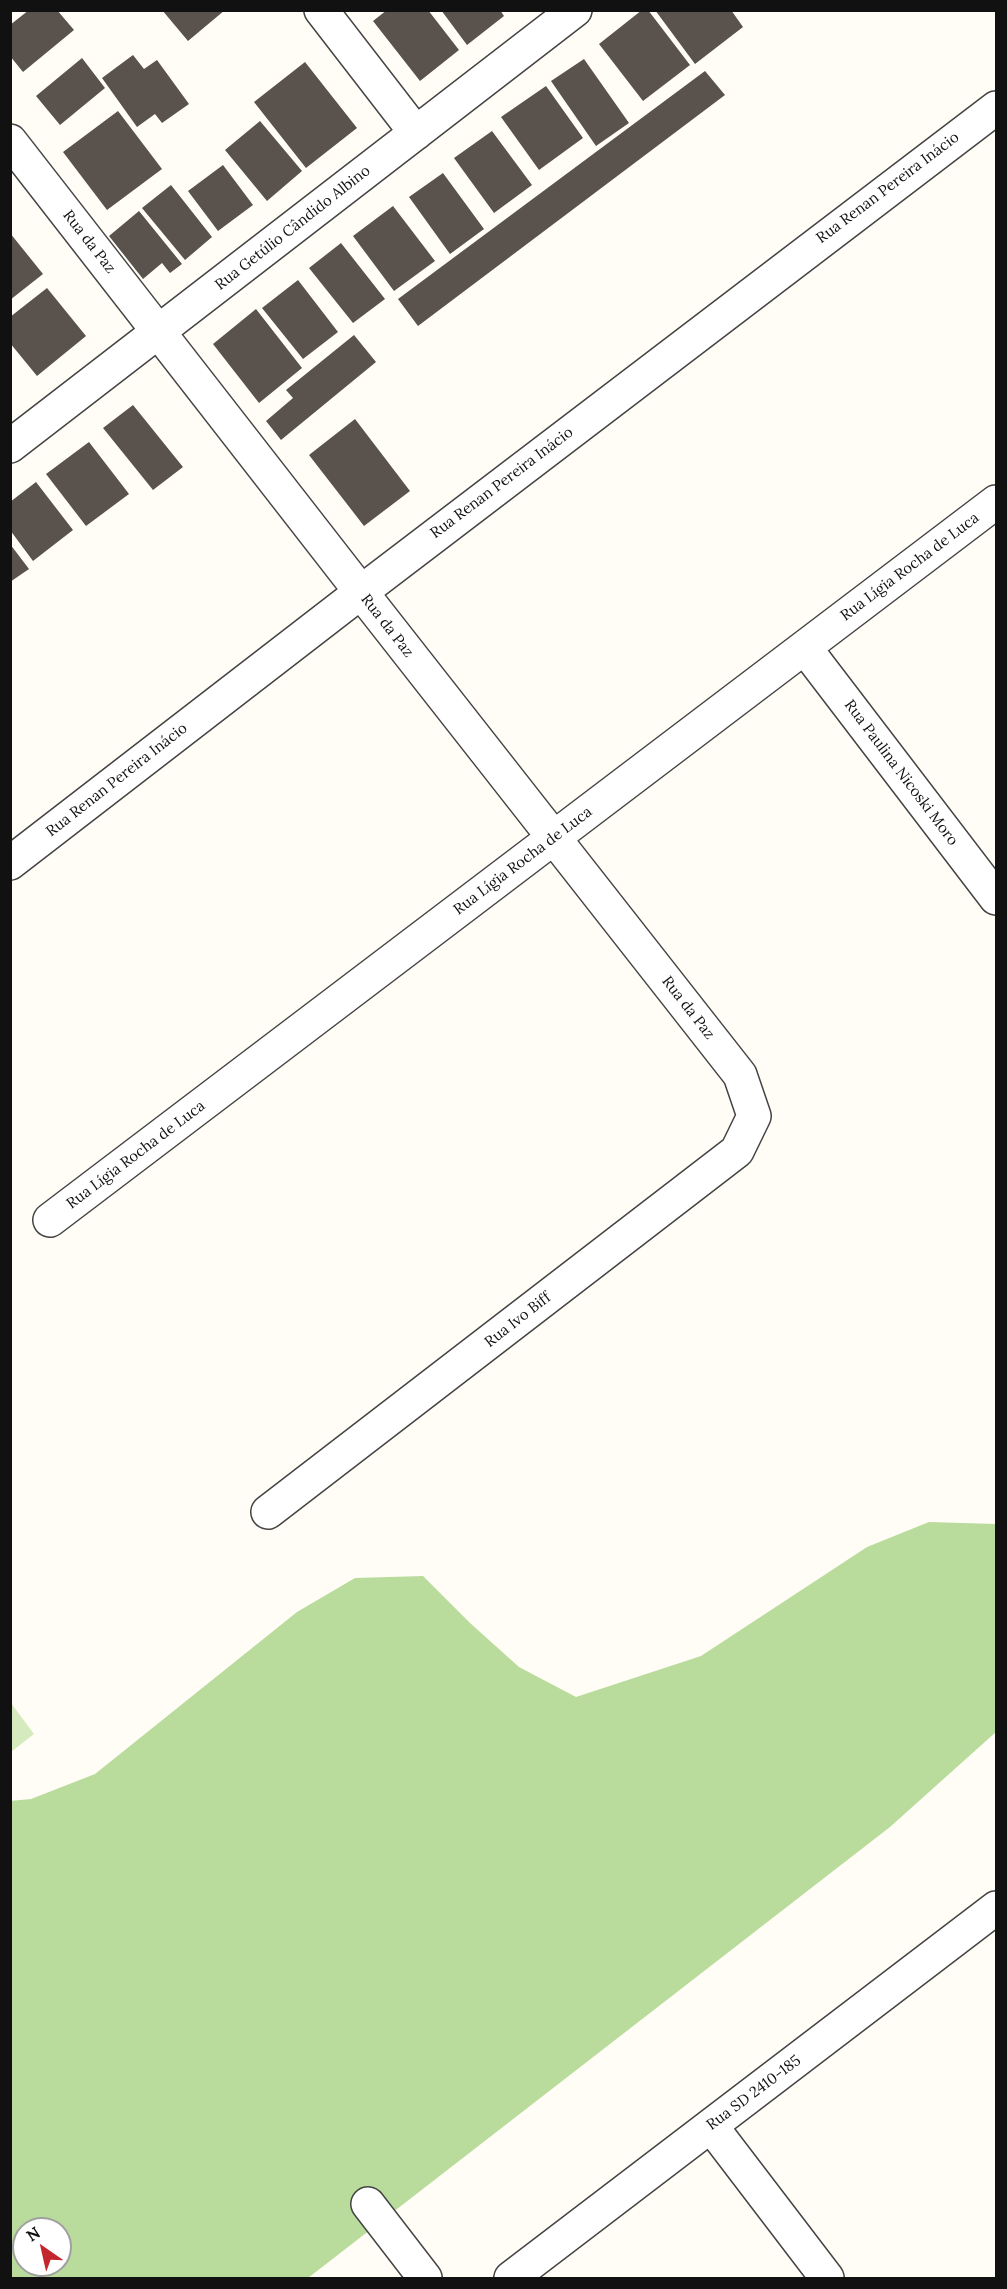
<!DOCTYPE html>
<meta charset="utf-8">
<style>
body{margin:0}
#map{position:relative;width:1007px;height:2289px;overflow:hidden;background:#fffdf5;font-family:Lora,serif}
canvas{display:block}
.frame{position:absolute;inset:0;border:12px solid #111;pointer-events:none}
.north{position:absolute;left:12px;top:2217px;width:60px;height:60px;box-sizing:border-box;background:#fff;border:2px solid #a0a0a0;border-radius:50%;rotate:326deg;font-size:16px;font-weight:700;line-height:24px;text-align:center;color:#111}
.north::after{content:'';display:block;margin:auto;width:21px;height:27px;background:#c4262e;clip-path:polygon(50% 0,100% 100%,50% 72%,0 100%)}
</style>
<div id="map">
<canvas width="1007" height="2289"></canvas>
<div class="frame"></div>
<div class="north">N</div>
</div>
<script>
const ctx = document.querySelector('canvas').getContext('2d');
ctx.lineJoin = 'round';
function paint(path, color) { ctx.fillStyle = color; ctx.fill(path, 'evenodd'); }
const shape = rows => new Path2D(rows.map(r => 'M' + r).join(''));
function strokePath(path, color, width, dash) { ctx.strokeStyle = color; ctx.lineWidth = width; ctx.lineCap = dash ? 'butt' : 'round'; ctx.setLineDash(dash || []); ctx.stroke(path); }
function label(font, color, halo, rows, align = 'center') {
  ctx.font = font + ' Lora,serif'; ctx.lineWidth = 6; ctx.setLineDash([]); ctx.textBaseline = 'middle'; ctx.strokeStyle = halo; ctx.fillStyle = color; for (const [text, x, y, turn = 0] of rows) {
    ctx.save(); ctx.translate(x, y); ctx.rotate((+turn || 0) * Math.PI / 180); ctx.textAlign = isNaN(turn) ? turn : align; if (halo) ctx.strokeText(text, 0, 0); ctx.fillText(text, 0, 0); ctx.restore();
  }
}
paint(shape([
 [11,1703,34,1734,11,1752]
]), '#d5ebbd');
paint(shape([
 [929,1522,996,1524,996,1732,890,1827,308,2278,11,2278,10,1801,31,1799,95,1774,297,1612,355,1578,423,1576,470,1623,519,1667,576,1697,701,1656,867,1547],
 [24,2229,60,2229,60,2265,24,2265]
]), '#b9dc9c');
paint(shape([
 [29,10,57,10,74,30,23,72,10,56,10,25],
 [162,10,225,10,188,41],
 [387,10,428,10,459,50,420,81,373,21],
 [441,10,500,10,504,16,467,45],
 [642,10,648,10,690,65,643,101,599,44],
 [655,10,731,10,743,27,695,64],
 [133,55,144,69,157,60,189,104,162,123,155,114,137,127,102,78],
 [82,58,105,88,60,125,36,96],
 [584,59,629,123,596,146,551,81],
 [305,62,357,128,306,168,254,102],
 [705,71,725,95,418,326,398,299],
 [546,86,583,138,539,170,501,117],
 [118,111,162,169,107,210,63,152],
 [260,121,302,171,267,201,225,150],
 [492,131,532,185,494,213,454,158],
 [223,165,253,205,218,231,188,191],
 [443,173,484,229,450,254,409,197],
 [171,185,212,237,185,260,142,208],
 [393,206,435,261,394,291,353,236],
 [139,211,182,264,170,273,162,263,143,279,109,236],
 [10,233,43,274,10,300],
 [341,243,385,299,353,323,309,268],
 [298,280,338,332,303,359,262,308],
 [47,288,86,336,37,376,10,343,10,317],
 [256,309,302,368,259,403,213,344],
 [354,335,376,362,281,440,266,421,293,398,286,390],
 [133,405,183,467,153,490,103,428],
 [355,419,410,491,364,526,309,455],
 [89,442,129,494,86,526,46,474],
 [36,482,73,530,33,561,10,530,10,502],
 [10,544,29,569,10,582]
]), '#5a524d');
const street = shape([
 [321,10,416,133],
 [10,141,361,592,740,1075,754,1116,737,1151,268,1512],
 [10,446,575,10],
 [805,648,996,898],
 [10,863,361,592,996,108],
 [50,1220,996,502],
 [711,2126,827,2278],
 [368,2204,425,2278],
 [511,2278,996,1908]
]);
strokePath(street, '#444', 36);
strokePath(street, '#fff', 33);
label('15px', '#111', '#fff', [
 ["Rua Renan Pereira Inácio",888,188,-37],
 ["Rua Getúlio Cândido Albino",293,228,-38],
 ["Rua da Paz",89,242,52],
 ["Rua Renan Pereira Inácio",502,483,-37],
 ["Rua Lígia Rocha de Luca",910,567,-37],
 ["Rua da Paz",387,626,52],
 ["Rua Paulina Nicoski Moro",901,773,53],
 ["Rua Renan Pereira Inácio",117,780,-38],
 ["Rua Lígia Rocha de Luca",523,861,-37],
 ["Rua da Paz",688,1008,52],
 ["Rua Lígia Rocha de Luca",136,1155,-37],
 ["Rua Ivo Biff",518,1320,-38],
 ["Rua SD 2410-185",754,2093,-37]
]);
</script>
